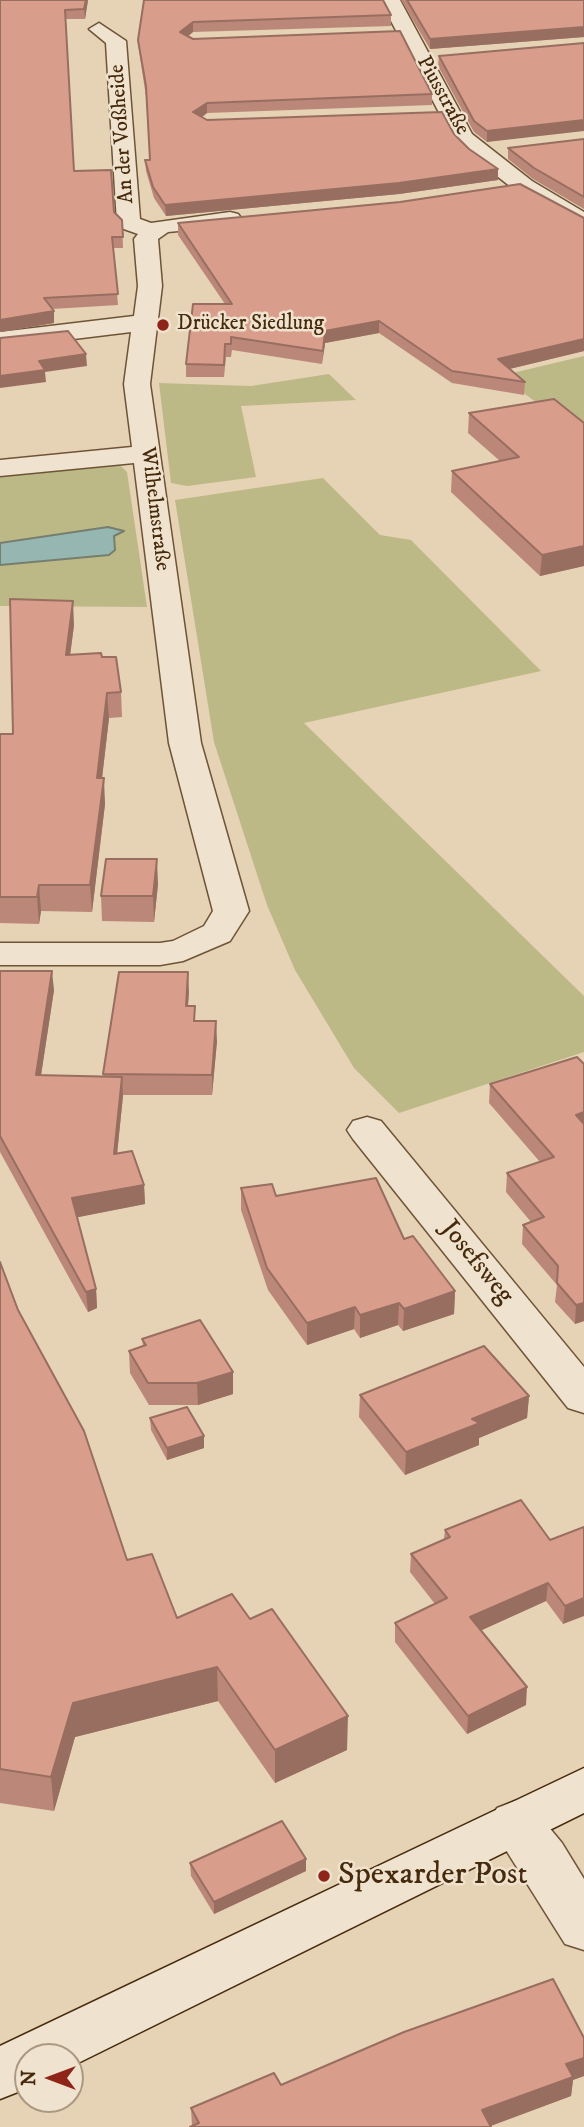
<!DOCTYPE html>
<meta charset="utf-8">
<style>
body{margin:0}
#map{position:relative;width:584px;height:2127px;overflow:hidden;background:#e6d2b4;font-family:"IM FELL DW Pica",serif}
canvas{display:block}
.north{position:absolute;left:14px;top:2043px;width:70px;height:70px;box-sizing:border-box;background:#efe2ce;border:2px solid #ab9881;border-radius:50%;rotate:270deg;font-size:19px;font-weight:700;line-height:28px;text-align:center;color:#462a0d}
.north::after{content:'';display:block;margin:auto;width:24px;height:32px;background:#8f2418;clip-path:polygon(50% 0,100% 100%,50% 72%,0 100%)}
</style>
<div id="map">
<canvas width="584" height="2127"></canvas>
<div class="north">N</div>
</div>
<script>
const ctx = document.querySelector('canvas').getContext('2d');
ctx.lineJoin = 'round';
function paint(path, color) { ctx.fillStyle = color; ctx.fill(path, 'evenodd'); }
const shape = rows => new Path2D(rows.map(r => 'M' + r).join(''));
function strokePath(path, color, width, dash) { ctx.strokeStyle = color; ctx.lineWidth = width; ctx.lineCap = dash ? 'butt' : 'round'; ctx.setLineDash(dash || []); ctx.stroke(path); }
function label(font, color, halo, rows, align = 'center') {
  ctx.font = font + ' "IM FELL DW Pica",serif'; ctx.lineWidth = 5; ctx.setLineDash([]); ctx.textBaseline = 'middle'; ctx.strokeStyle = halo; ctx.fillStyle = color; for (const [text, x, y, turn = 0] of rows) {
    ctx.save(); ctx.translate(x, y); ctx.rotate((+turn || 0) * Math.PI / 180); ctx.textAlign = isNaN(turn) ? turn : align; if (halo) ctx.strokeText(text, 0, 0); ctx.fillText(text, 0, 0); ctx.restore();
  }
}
paint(shape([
 [584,356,584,437,500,376],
 [329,374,356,400,241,406,256,477,187,486,171,483,159,383,251,386],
 [111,464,120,465,127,472,147,607,0,606,0,476],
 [323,478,380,535,411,540,541,671,304,723,584,996,584,1052,399,1113,354,1068,295,970,267,905,214,742,175,500]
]), '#bdb987');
const water = shape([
 [108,527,124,531,114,536,115,550,109,555,0,565,0,543,108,527]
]);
paint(water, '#96b7b1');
strokePath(water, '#767f6f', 2);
const minor = shape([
 [380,0,400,0,472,134,532,181,584,212,584,229,516,191,455,143,380,0],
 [99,23,126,41,140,219,151,223,230,212,238,214,242,219,238,224,230,226,168,232,158,239,162,286,150,384,201,743,249,911,230,941,183,961,160,965,0,965,0,943,160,943,173,941,204,926,213,911,169,743,134,463,0,476,0,460,132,447,124,384,131,332,0,348,0,332,134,316,138,286,134,239,138,234,121,228,117,223,106,43,89,29,99,23],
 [367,1117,381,1121,584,1367,584,1413,568,1408,353,1139,347,1130,353,1121,367,1117],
 [515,1801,533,1808,562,1843,584,1879,584,1950,565,1944,489,1823,497,1808,515,1801]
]);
const secondary = shape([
 [584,1768,584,1813,70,2067,70,2057,28,2057,28,2088,0,2099,0,2046,584,1768]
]);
strokePath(minor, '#6e5437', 3);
strokePath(secondary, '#462a0d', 3);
paint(minor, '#efe2ce');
paint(secondary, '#efe2ce');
paint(shape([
 [0,0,88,0,85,19,65,19,74,171,122,220,123,248,113,248,118,305,52,309,54,311,54,323,0,332],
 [144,0,391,15,391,26,193,32,188,36,193,39,432,94,432,105,207,113,202,117,207,120,454,134,498,180,399,194,166,216,154,198,146,171,145,160,150,160,146,97,139,50,138,40],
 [401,0,584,0,584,37,430,49],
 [584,43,487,142,474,132,438,66,439,56],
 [584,139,584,209,533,179,508,159,508,148],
 [178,223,584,351,509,369,525,382,524,395,452,383,379,333,325,343,322,364,232,350,231,357,226,357,224,377,186,377,186,364,225,304,178,235],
 [469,413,584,423,584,566,540,576,451,492,452,471,500,461,468,433],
 [74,625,70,655,102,657,121,692,122,717,109,718,102,778,105,804,92,912,41,911,39,924,0,923,0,734,13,734],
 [158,884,154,922,102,921,101,896],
 [0,971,54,990,41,1075,103,1076,103,1074,189,992,188,1006,195,1021,217,1041,212,1095,123,1095,117,1154,144,1185,145,1204,77,1217,96,1289,97,1308,88,1312,0,1152],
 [577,1057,584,1321,575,1324,555,1302,557,1285,522,1244,523,1225,531,1222,506,1192,507,1173,540,1162,489,1103,490,1084],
 [241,1188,276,1196,404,1239,455,1291,454,1314,403,1331,398,1325,360,1338,354,1329,307,1345,268,1290,241,1210],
 [0,1262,18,1310,127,1560,177,1618,347,1750,275,1783,218,1701,75,1737,54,1811,0,1803],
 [142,1339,233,1394,198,1405,149,1405,130,1373,129,1351,143,1346],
 [360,1395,529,1396,527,1418,479,1438,479,1445,405,1475,359,1417],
 [150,1418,204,1436,204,1448,167,1460,151,1430],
 [584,1527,563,1624,546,1601,481,1630,526,1705,467,1734,395,1642,395,1623,435,1604,410,1572,411,1554,444,1539,445,1530,550,1540],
 [190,1863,306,1871,214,1914,191,1876],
 [584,2038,584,2076,573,2080,571,2096,490,2126,192,2126,191,2108,281,2085]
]), '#bb8778');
paint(shape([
 [86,0,88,0,85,19,84,9],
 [193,22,193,32,181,42,180,32],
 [584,27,584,37,430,49,430,39],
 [207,103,207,113,194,123,193,112],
 [584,120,584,131,487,142,487,131],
 [498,169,498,180,399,194,166,216,165,205],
 [54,311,54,323,0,332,0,320],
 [379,321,379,333,325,343,322,364,325,331],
 [584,339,584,351,497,372,498,359],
 [86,354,87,366,45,372,46,382,0,388,0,392,0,376,39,361],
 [584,546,584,566,540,576,542,555],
 [73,601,74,625,67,679,66,655],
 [107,693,109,718,99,804,97,778],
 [104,778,105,804,92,912,90,885],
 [157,859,158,884,154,922,153,896],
 [39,885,41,911,39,924,37,897],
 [52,971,54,990,38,1095,36,1075],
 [188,972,189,992,186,1027,186,1006],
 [216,1021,217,1041,212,1095,212,1075],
 [122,1077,123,1096,115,1174,114,1154],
 [584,1112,584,1130,576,1115],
 [144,1185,145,1204,74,1218,72,1198],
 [96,1289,97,1308,88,1312,86,1292],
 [455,1291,454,1314,403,1331,404,1309],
 [399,1303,398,1325,360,1338,360,1315],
 [584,1303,584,1321,575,1324,576,1305],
 [355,1307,354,1329,307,1345,307,1323],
 [233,1372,233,1394,198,1405,197,1383],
 [529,1396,527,1418,479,1438,479,1445,405,1475,406,1452,472,1419],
 [204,1436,204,1448,167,1460,167,1448],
 [548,1583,546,1601,469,1636,470,1617],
 [584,1598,584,1616,563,1624,565,1606],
 [217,1667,218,1701,75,1737,54,1811,51,1777,73,1703],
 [527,1687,526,1705,467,1734,468,1716],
 [348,1716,347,1750,275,1783,275,1750],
 [306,1859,306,1871,214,1914,214,1902],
 [584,2058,584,2076,573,2080,571,2096,488,2127,482,2110,566,2064]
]), '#986e61');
const building = shape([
 [0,0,86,0,84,9,65,10,74,171,111,170,114,212,122,220,123,237,112,237,118,294,44,298,54,311,0,320,0,0],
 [144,0,383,0,391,15,193,22,180,32,193,39,400,31,432,94,207,103,193,112,207,120,442,112,454,134,469,149,498,169,399,183,165,205,153,187,145,160,150,160,146,86,138,40,144,0],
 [407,0,584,0,584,27,430,39,407,0],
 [584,43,584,120,487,131,474,121,439,56,584,43],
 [584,139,584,197,534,168,508,148,584,139],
 [520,184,584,218,584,339,498,359,525,382,452,371,379,321,325,331,323,351,231,337,231,344,225,344,224,365,186,364,193,304,232,304,178,223,400,202,520,184],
 [68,331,86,354,39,361,45,370,0,376,0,338,68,331],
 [554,399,584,423,584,546,542,555,452,471,519,457,469,413,554,399],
 [10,599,73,601,66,655,101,653,102,657,116,657,121,692,107,693,97,778,104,778,90,885,39,885,37,897,0,897,0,734,13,734,10,599],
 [106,859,157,859,153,896,101,896,106,859],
 [0,971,52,971,36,1075,122,1077,114,1154,132,1151,144,1185,72,1198,96,1289,86,1292,0,1136,0,971],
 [119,972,188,972,186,1006,195,1006,194,1021,216,1021,212,1075,103,1074,119,972],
 [577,1057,584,1064,584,1112,576,1115,584,1124,584,1303,576,1305,557,1283,558,1266,523,1225,544,1217,507,1173,554,1157,490,1084,577,1057],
 [376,1178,404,1239,413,1236,455,1291,404,1309,399,1303,360,1315,355,1307,307,1323,267,1268,241,1188,272,1184,276,1196,376,1178],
 [0,1262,18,1310,84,1431,127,1560,152,1554,177,1618,232,1594,250,1619,272,1609,348,1716,275,1750,217,1667,73,1703,51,1777,0,1769,0,1262],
 [200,1320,233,1372,197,1383,148,1383,129,1351,146,1345,142,1339,200,1320],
 [484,1346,529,1396,472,1419,480,1423,406,1452,360,1395,484,1346],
 [187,1407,204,1436,167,1448,150,1418,187,1407],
 [521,1500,550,1540,584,1527,584,1598,565,1606,548,1583,470,1617,527,1687,468,1716,395,1623,447,1598,411,1554,450,1537,445,1530,521,1500],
 [282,1821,306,1859,214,1902,190,1863,282,1821],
 [553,1979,584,2038,584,2058,566,2064,573,2077,482,2110,491,2127,190,2127,199,2123,191,2108,274,2073,281,2085,404,2032,553,1979]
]);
paint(building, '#d99d8b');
strokePath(building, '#986e61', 2);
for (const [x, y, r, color] of [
 [163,325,7,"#8f2418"],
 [324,1876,7,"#8f2418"]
]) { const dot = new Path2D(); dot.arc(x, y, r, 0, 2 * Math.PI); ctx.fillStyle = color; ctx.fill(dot); strokePath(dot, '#efe2ce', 2.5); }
label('21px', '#462a0d', '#efe2ce', [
 ["Piusstraße",442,96,61],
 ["An der Voßheide",123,134,-94],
 ["Wilhelmstraße",154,509,83]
]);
label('21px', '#462a0d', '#efe2ce', [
 ["Drücker Siedlung",177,325]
], 'left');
label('26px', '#462a0d', '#efe2ce', [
 ["Josefsweg",476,1263,51]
]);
label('32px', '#462a0d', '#efe2ce', [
 ["Spexarder Post",338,1876]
], 'left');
</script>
